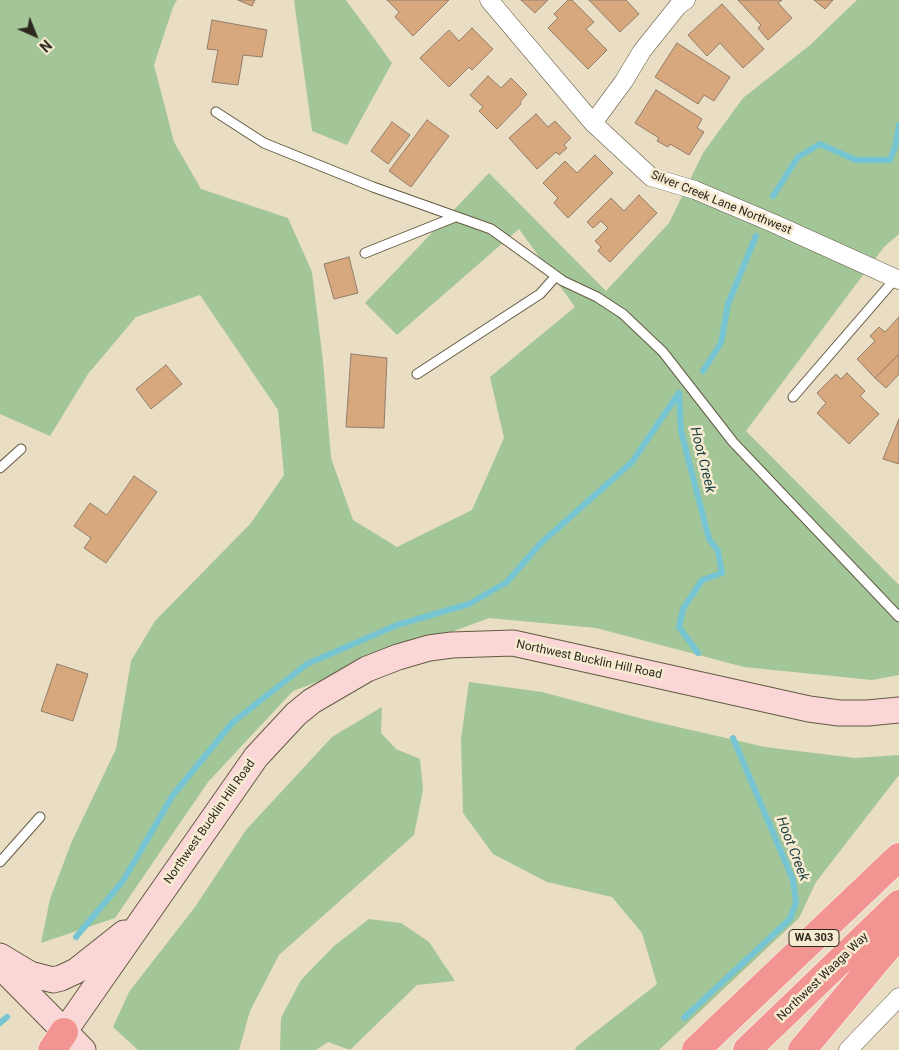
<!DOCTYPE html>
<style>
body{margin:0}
#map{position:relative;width:899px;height:1050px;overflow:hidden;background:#e9ddc3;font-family:Roboto,sans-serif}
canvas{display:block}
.north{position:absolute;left:10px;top:10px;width:50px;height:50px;-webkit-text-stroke:4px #f6ebd0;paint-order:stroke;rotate:136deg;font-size:14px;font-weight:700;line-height:20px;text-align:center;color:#2c281e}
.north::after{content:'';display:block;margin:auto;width:18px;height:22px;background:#2c281e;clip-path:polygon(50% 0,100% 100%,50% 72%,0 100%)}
</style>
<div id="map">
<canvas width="899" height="1050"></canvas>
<div class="north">N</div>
</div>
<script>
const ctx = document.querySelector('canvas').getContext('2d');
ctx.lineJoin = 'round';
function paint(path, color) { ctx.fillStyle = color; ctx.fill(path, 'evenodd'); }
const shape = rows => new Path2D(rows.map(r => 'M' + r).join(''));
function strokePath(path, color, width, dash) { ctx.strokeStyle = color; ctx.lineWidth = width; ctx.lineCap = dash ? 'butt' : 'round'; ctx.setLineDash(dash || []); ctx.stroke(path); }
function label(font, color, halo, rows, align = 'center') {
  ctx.font = font + ' Roboto,sans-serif'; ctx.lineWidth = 5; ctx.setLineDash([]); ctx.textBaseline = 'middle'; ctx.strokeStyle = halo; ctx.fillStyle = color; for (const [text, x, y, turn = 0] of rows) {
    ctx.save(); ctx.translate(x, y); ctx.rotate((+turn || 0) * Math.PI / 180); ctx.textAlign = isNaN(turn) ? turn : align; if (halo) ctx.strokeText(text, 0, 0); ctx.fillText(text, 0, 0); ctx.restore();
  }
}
paint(shape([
 [0,0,177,0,173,7,154,65,174,142,201,189,288,218,312,272,323,361,331,458,353,520,397,547,472,510,504,438,490,377,575,307,519,229,397,335,365,303,489,173,606,291,669,223,703,153,743,98,809,46,857,0,899,0,899,234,884,247,746,431,899,585,899,675,872,680,744,667,596,628,489,618,293,691,208,782,115,918,41,943,50,899,72,841,116,749,131,661,155,621,251,523,284,475,278,410,200,295,136,317,88,374,50,436,0,414],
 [294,0,346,0,392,63,347,145,312,131],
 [469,682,542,692,643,719,765,747,855,758,899,755,899,775,816,882,799,918,659,1050,575,1050,576,1047,657,984,642,933,612,897,547,882,493,854,463,813,461,739],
 [382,707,381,733,396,749,420,759,423,790,414,835,279,955,250,1011,239,1050,138,1050,113,1027,129,992,195,907,246,830,332,737],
 [369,919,401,923,429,942,455,981,417,985,350,1050,328,1042,316,1050,280,1050,281,1018,301,980,334,946]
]), '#a2c698');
strokePath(shape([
 [773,196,798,157,820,144,856,160,890,160,895,147,899,125],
 [703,371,721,343,728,304,756,236],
 [679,393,681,431,709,539,718,551,722,573,702,580,683,609,679,627,698,653],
 [76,937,123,881,173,795,233,722,307,664,397,625,469,604,507,582,540,544,632,462,679,393],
 [684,1018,790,919,796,902,793,880,733,738],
 [0,1023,7,1017]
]), '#77c4d2', 6);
const building = shape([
 [238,0,255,0,252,6,238,0],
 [387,0,449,0,413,36,395,17,399,12,387,0],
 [521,0,548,0,535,13,521,0],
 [568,0,572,0,594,22,586,29,607,50,588,69,548,28,558,18,554,14,568,0],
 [589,0,626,0,639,14,620,32,589,0],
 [738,0,782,0,778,3,792,18,768,40,758,28,761,25,738,0],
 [814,0,833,0,825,9,814,0],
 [722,4,764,49,743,68,720,43,707,56,688,35,722,4],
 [212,20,267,30,262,57,243,55,238,85,212,82,218,50,207,49,212,20],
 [472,28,493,49,472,70,469,67,449,87,420,58,449,30,459,41,472,28],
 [677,43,730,77,714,101,704,95,698,104,655,77,677,43],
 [488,76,501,88,511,78,527,94,520,102,521,104,497,129,479,111,483,107,470,95,488,76],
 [656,90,702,119,697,128,704,132,689,155,670,144,668,147,657,141,659,138,635,123,656,90],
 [536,114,548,127,555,121,571,138,564,145,567,148,559,155,556,152,537,169,509,138,536,114],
 [427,120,449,136,411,187,389,171,427,120],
 [392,122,410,135,388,164,371,151,392,122],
 [595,155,613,173,568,218,554,203,558,198,543,183,565,161,577,173,595,155],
 [639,195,657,213,610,262,598,251,601,247,595,241,608,228,601,221,593,228,587,222,611,198,624,211,639,195],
 [349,257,358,293,334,299,324,264,349,257],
 [899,317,899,354,875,378,857,359,875,341,870,336,879,327,885,332,899,317],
 [351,354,387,358,384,428,346,427,351,354],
 [899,354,899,374,886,388,875,378,899,354],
 [166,365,182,384,151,409,136,389,166,365],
 [847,373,865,391,860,396,879,414,849,444,817,413,826,403,817,393,836,374,841,379,847,373],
 [899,419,899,464,883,459,899,419],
 [134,476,157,492,106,563,84,548,91,538,74,526,90,503,107,515,134,476],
 [57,664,88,674,73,721,41,711,57,664]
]);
paint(building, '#d7a87e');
strokePath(building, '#927d6a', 1);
const service = shape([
 [216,112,264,143,373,187,491,229,563,281,597,297,623,314,663,352,733,442,899,617],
 [365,253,455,217],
 [417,374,540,294,556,276],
 [793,397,895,279],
 [0,468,21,449],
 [0,862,40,817]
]);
const minor = shape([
 [489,0,593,123,651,177,695,190,775,224,899,280],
 [593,123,624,81,642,51,678,6,686,0],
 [848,1050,899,997]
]);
const secondary = shape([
 [0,956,30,974,53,980,61,978,76,971,124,933],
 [0,966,83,1050],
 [64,1032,256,757,296,714,312,701,367,669,398,657,429,648,452,645,513,643,809,709,839,713,868,713,899,710]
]);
const trunk = shape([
 [52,1050,64,1032],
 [696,1050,899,857],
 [747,1050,899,904],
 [802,1050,899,934]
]);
strokePath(service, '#645a43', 11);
strokePath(minor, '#645a43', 19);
strokePath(secondary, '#645a43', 27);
strokePath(trunk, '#fff', 29);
strokePath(service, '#fff', 9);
strokePath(minor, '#fff', 18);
strokePath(secondary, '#fad7d6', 25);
strokePath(trunk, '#f29492', 28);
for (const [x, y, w] of [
 [814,938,50]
]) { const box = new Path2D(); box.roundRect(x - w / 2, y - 8.5, w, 17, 4); ctx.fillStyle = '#f6ebd0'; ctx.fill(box); strokePath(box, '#2c281e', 1); }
label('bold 11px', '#2c281e', null, [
 ["WA 303",814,938]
]);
label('12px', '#2c281e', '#f6ebd0', [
 ["Silver Creek Lane Northwest",721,203,22],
 ["Northwest Bucklin Hill Road",589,660,12],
 ["Northwest Bucklin Hill Road",210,822,-55],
 ["Northwest Waaga Way",823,977,-44]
]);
label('italic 14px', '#183d44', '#f6ebd0', [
 ["Hoot Creek",702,460,76],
 ["Hoot Creek",792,849,69]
]);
</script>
